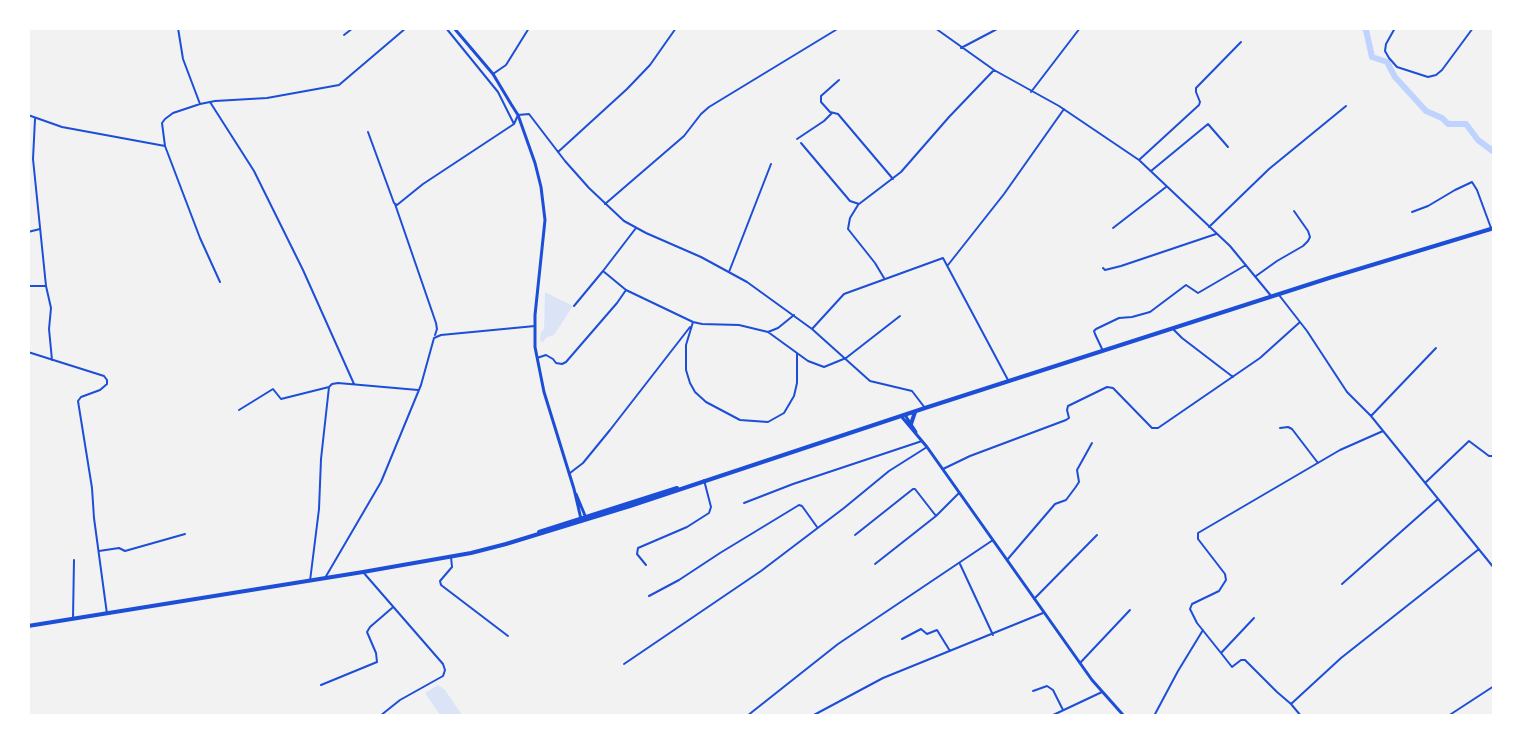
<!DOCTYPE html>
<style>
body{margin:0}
#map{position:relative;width:1522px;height:744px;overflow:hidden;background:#f2f2f2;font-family:"Space Grotesk",sans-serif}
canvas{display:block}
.frame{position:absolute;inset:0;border:30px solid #fff;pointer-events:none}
</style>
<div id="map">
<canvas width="1522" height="744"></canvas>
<div class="frame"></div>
</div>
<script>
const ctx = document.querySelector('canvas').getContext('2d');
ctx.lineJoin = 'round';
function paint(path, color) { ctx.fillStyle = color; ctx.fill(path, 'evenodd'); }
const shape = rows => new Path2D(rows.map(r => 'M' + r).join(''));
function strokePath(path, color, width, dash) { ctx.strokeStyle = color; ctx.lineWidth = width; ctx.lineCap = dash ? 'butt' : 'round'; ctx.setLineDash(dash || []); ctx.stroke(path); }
paint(shape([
 [545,292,573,306,554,335,547,337,543,342,540,341,541,332,544,329],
 [438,685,445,690,462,715,440,715,425,693]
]), '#dbe4f7');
strokePath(shape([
 [1364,28,1366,30,1372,57,1387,62,1395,77,1426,111,1442,118,1448,124,1466,124,1478,140,1494,152]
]), '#bfd3fe', 6);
strokePath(shape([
 [178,28,183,59,200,104],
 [446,28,498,92,514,124],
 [935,28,994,70,1059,106,1139,160,1230,246,1272,297],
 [1395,28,1386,44,1385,51,1389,58,1397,67,1428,77,1436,75,1442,70,1473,28],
 [344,35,353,28],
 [961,48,999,28],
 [493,74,506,65,529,28],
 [839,80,821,96,821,102,830,112,838,114,893,179],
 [1031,92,1080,28],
 [210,102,254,171,303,270,354,384],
 [28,115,62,127,165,146,162,123,165,119,173,113,200,104,215,101,267,98,339,85,406,28],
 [35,119,33,159,46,286,51,308,49,329,52,360],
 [368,132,394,203,397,205,423,184,514,124,518,115,529,114,565,161,589,188,624,221,646,233,701,257,747,282,812,329,870,381,912,391,925,408],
 [797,139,824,121,832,113],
 [801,143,850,201,859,204,901,172,949,117,994,70],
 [165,146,200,238,220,282],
 [558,152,627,89,650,65,676,28],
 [1139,160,1199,105,1200,102,1196,92,1196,88,1241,42],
 [1151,171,1208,124,1228,147],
 [395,204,436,323,437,329,435,335],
 [605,204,684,136,701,114,709,107,839,28],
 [858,205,850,218,848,229,875,263,884,278],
 [1412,212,1428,206,1455,190,1472,182,1477,190,1491,228],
 [1209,227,1269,169,1346,106],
 [636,228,603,271,626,290,693,322,702,324,739,325,768,332,778,328,794,315],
 [1113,228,1166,187],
 [28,232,40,229],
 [948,265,1004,194,1064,109],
 [1103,268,1105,270,1121,266,1216,234],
 [729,272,771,164],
 [1256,276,1277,261,1303,246,1308,241,1310,237,1308,231,1294,211],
 [28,286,46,286],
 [1279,295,1307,331,1347,392,1371,416,1494,568],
 [574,306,603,271],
 [693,322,686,345,686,370,690,383,695,392,706,402,740,420,768,422,784,413,794,396,797,383,797,353],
 [812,329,844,294,943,258,1008,380],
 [1173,329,1182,338,1233,377],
 [768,332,808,361,824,367,846,358,900,316],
 [1103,351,1095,334,1094,331,1096,329,1119,318,1132,317,1150,312,1186,285,1198,293,1246,265],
 [28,352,104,376,107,380,107,384,100,390,81,397,78,401,92,488,94,518,107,614],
 [537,358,546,355,553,359,556,363,562,364,566,362,617,303,626,290],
 [239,410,273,389,281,399,329,387],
 [1371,416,1436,348],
 [1280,428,1288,427,1292,429,1318,463],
 [943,469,970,456,1066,420,1069,418,1067,410,1068,406,1107,387,1113,388,1152,428,1158,428,1260,358,1300,322],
 [570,473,583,463,610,430,690,327],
 [1425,483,1469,441,1489,456,1494,456],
 [744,503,793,484,922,441],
 [855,535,913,489,915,489,936,516],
 [99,551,119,548,125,551,185,534],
 [451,557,452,567,440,581,441,585,508,636],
 [1007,560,1055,504,1066,500,1075,488,1079,482,1077,470,1092,443],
 [875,564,936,516,959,493],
 [960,564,993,635],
 [646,565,637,554,638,548,687,527,709,513,711,507,704,480],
 [363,572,443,664,445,670,443,676,400,700,380,716],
 [325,578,381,482,421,385,434,338,441,335,535,326],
 [310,581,319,509,321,459,329,387,332,384,338,383,418,390],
 [1342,584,1438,499],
 [649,596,679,580,720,553,799,505,802,506,817,527],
 [1034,599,1097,535],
 [73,618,74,560],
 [1254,618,1221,653,1232,667,1241,660,1245,660,1277,692,1291,704,1301,716],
 [902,639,921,629,927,634,937,630,950,651],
 [1221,653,1197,623,1190,609,1192,604,1219,591,1226,580,1225,574,1198,539,1198,533,1340,450,1383,431],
 [1080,663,1130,610],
 [624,664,761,571,844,508,889,471,927,447],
 [321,685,377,662,376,653,367,632,370,627,392,608],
 [1033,691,1047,686,1053,690,1063,710],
 [1291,704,1341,658,1479,549],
 [747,716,838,644,993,540],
 [812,716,883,678,1043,613],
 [1051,716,1102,692],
 [1154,716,1178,671,1203,630],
 [1448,716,1494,686]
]), '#1d4ed8', 2);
strokePath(shape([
 [454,28,493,74,511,104,518,115,535,163,541,187,545,220,535,315,535,347,544,392,574,489,581,519],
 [905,415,916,432],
 [901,416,927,447,1092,680,1124,716],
 [576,494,586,518]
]), '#1d4ed8', 3);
strokePath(shape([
 [911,424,915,412],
 [539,532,677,488],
 [28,626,363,572,471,553,506,544,630,506,925,408,1329,278,1494,228]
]), '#1d4ed8', 4);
</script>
